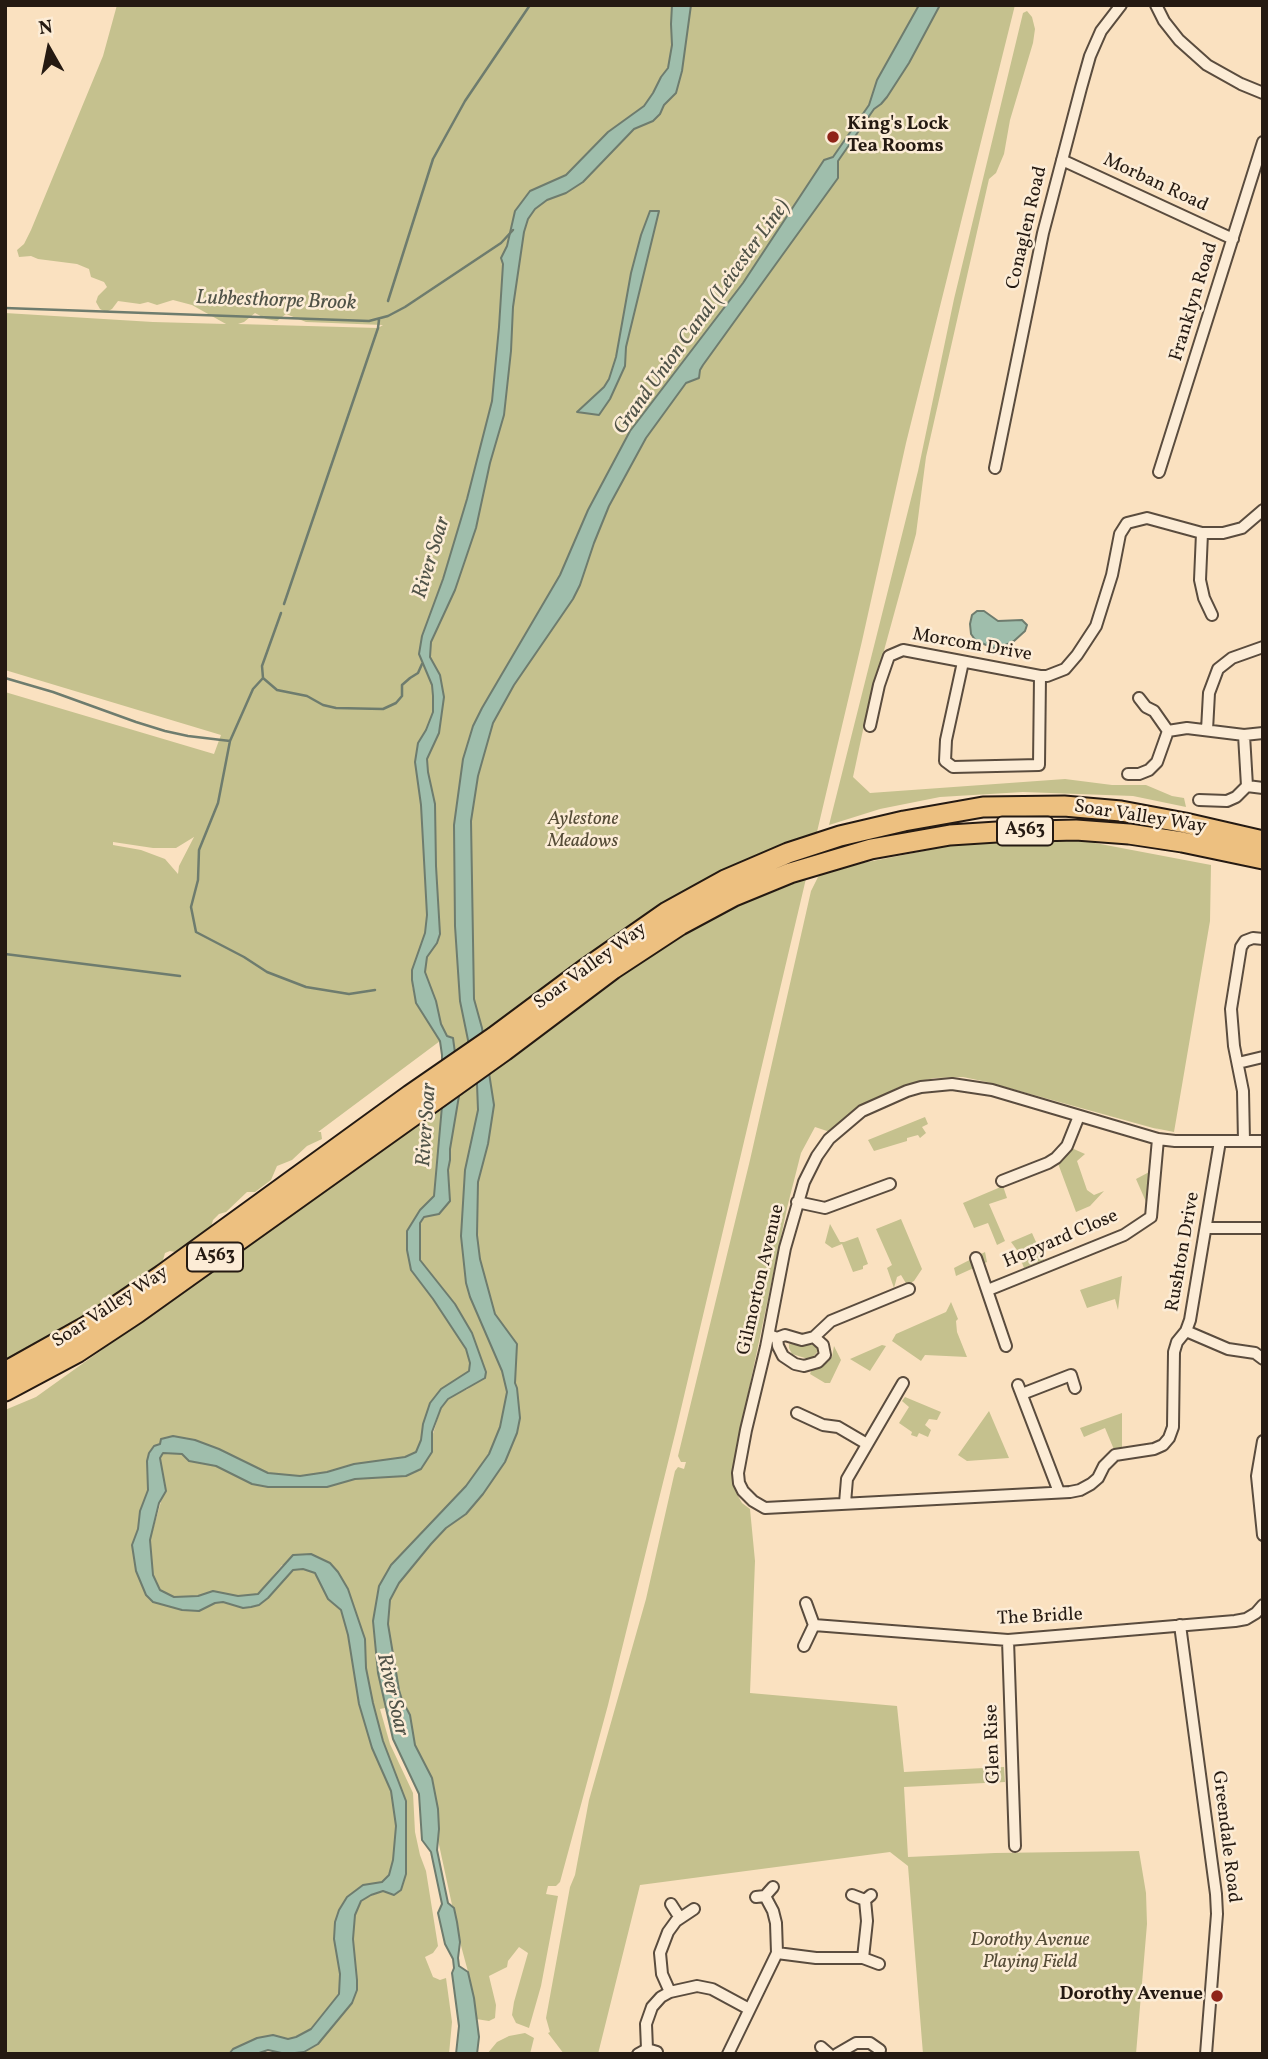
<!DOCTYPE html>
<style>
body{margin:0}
#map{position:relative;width:1268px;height:2059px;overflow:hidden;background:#fae1c0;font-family:Vollkorn,serif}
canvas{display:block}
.frame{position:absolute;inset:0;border:7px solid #251a12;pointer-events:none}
.north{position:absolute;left:14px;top:14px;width:70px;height:70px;-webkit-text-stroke:5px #fcecd6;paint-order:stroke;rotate:351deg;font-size:19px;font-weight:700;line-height:28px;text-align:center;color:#251a12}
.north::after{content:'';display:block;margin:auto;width:24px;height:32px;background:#251a12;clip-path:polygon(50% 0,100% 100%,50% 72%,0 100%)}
</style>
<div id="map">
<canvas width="1268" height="2059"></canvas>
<div class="frame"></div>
<div class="north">N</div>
</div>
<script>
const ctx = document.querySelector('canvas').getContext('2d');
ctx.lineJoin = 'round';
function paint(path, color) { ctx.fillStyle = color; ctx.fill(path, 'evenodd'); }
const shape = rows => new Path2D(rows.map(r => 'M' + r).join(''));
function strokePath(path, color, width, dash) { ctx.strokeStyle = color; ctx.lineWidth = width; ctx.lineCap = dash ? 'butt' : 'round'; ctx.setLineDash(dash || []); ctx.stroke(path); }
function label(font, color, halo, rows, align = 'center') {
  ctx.font = font + ' Vollkorn,serif'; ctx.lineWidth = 5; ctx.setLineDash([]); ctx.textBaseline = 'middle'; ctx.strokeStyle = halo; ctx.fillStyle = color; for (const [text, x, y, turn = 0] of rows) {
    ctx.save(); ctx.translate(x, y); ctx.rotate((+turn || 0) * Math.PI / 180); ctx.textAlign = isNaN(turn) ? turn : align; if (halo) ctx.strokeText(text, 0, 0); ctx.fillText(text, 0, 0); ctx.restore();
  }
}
paint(shape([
 [117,5,672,5,671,24,672,45,668,68,661,77,653,93,644,106,608,132,566,175,530,191,515,211,507,246,501,258,503,264,499,327,492,401,467,499,443,579,422,636,419,654,494,430,518,221,626,132,660,114,664,105,676,93,682,71,691,5,1015,5,906,443,862,641,676,1430,608,1705,560,1882,556,1886,548,1886,546,1894,558,1896,541,1986,529,2028,516,2023,512,2015,514,2002,528,1953,519,1947,508,1961,507,1967,489,1976,496,2005,495,2018,489,2021,476,2019,470,1979,460,1942,438,1840,439,1829,415,1745,405,1704,380,1709,390,1744,413,1793,415,1832,420,1855,426,1871,438,1946,433,1953,425,1957,433,1977,440,1980,446,1978,452,2022,449,2054,294,2054,304,2052,318,2044,352,2003,357,1980,353,1939,355,1915,361,1900,383,1891,390,1894,406,1801,383,1741,330,1566,282,1565,258,1594,238,1596,213,1591,198,1597,174,1597,160,1590,153,1575,150,1540,162,1498,160,1458,163,1453,182,1454,189,1461,216,1466,252,1484,354,1476,402,1474,432,1437,441,1408,448,1399,455,1394,468,1389,482,1364,420,1260,419,1223,424,1217,439,1214,450,1160,452,1125,460,1090,463,1088,412,985,416,1003,440,1041,318,1132,321,1132,322,1139,307,1146,292,1160,277,1166,271,1180,255,1192,247,1192,226,1212,219,1214,213,1220,211,1227,206,1233,175,1252,170,1251,165,1253,163,1260,131,1285,102,1304,98,1305,73,1324,63,1326,60,1331,29,1350,23,1349,5,1362,5,692,214,754,221,735,5,670,5,313,153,322,226,324,192,305,173,300,157,305,148,302,140,304,118,301,112,309,106,312,100,309,96,302,98,296,107,287,104,282,91,277,89,269,77,264,38,259,31,256,19,257,17,250,24,244,31,230,103,56],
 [255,313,266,319,277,321,286,314,306,322,383,325,378,328,238,324,244,322],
 [194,837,179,866,178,874,165,859,141,850,113,845,113,842,153,848,176,848],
 [1027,11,1032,17,1035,29,1033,43,1010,120,1004,154,996,173,989,179,926,457,916,534,866,716,853,777,870,793,1065,779,1112,785,1146,785,1172,796,1184,798,1186,807,1133,796,1023,792,940,797,880,809,829,825,918,471,954,299,1023,13],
 [1011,838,1088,839,1095,843,1211,865,1210,921,1174,1132,1154,1128,1164,1131,987,1082,963,1077,934,1078,899,1087,857,1108,830,1132,815,1127,801,1153,787,1208,732,1470,733,1485,738,1496,742,1503,750,1509,755,1561,750,1693,897,1706,904,1772,1004,1767,1005,1782,904,1787,908,1857,995,1853,1139,1851,1146,1893,1147,1924,1136,2054,923,2054,908,1866,890,1852,640,1885,598,2054,564,2054,548,2033,550,2032,546,2018,570,1887,575,1875,589,1800,646,1599,675,1471,678,1467,684,1469,686,1462,681,1462,678,1456,750,1160,811,891,818,877,832,869,959,844],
 [442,1106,434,1197,420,1210,407,1231,407,1250,411,1270,433,1299,466,1349,470,1363,469,1371,441,1389,430,1403,423,1424,422,1440,416,1452,405,1457,354,1464,327,1472,300,1476,268,1473,220,1449,195,1440,173,1436,162,1439,160,1444,147,1461,148,1490,140,1511,138,1529,132,1545,153,1602,182,1610,198,1611,215,1603,223,1602,243,1608,251,1607,259,1604,268,1598,293,1570,303,1569,315,1573,328,1599,341,1609,348,1635,359,1704,372,1748,391,1791,396,1826,393,1860,389,1875,382,1882,363,1885,347,1897,339,1910,335,1922,334,1939,340,1974,339,1994,311,2029,296,2037,288,2039,273,2035,233,2049,229,2054,5,2054,5,1410,36,1397],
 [925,1117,928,1124,922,1127,926,1133,920,1138,918,1135,907,1138,907,1141,874,1151,868,1140],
 [1067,1146,1085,1154,1077,1161,1087,1190,1094,1195,1104,1191,1090,1206,1076,1212,1056,1158],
 [1153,1170,1150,1211,1136,1179],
 [1003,1186,1007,1198,989,1204,1005,1241,997,1245,988,1223,974,1228,963,1203],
 [901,1219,922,1269,914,1281,907,1285,901,1275,897,1277,894,1288,887,1268,892,1265,876,1229],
 [830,1224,840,1242,844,1242,858,1237,868,1264,863,1266,863,1269,853,1272,842,1244,832,1248,825,1243],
 [1032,1233,1044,1260,1024,1268,1017,1250,1011,1242],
 [985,1252,987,1262,956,1276,954,1268],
 [1122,1276,1118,1310,1115,1299,1087,1308,1080,1290],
 [951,1302,958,1319,956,1321,957,1332,967,1357,925,1355,921,1361,892,1341,896,1334,946,1312],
 [789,1344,813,1345,817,1348,818,1351,812,1358,805,1358,792,1354,789,1348],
 [882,1345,886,1346,870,1371,850,1359],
 [834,1346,841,1360,830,1383,825,1383,810,1374,812,1369,828,1362,832,1357],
 [905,1397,941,1412,937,1420,929,1419,925,1425,931,1430,928,1437,919,1433,917,1437,911,1435,912,1432,899,1423,909,1407,902,1401],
 [989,1411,1009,1458,967,1461,958,1455],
 [1122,1413,1122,1450,1115,1452,1105,1428,1084,1437,1080,1428],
 [525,2033,534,2038,530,2054,487,2054,497,2042,509,2036]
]), '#c5c18e');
const water = shape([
 [672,5,691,5,682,71,676,93,664,105,660,114,653,121,634,129,583,182,566,193,547,200,535,209,528,219,524,232,513,307,511,351,504,415,490,463,476,528,455,590,431,642,430,657,440,675,444,697,439,733,427,759,428,772,435,804,436,866,440,934,437,943,427,957,425,972,436,1001,441,1024,447,1036,453,1038,460,1090,450,1149,450,1160,448,1170,450,1201,439,1214,424,1217,420,1223,420,1260,455,1304,472,1333,486,1372,485,1378,448,1399,441,1408,432,1432,432,1452,421,1469,406,1476,355,1479,327,1487,268,1487,252,1484,216,1466,189,1461,182,1454,163,1453,160,1458,166,1491,159,1503,150,1540,153,1575,160,1590,174,1597,198,1596,213,1591,238,1596,258,1594,293,1555,311,1554,330,1563,338,1572,348,1589,365,1639,366,1668,373,1703,383,1741,406,1801,406,1874,401,1890,394,1895,383,1891,371,1895,361,1901,355,1915,353,1939,357,1980,357,1990,352,2003,318,2044,304,2052,286,2054,268,2050,256,2054,229,2054,233,2049,257,2038,273,2035,288,2039,296,2037,311,2029,339,1994,340,1974,334,1939,335,1922,339,1910,347,1897,363,1885,382,1882,389,1875,393,1860,396,1826,391,1791,372,1748,359,1704,348,1635,341,1610,328,1599,315,1573,303,1569,293,1570,268,1598,259,1605,251,1607,243,1608,223,1602,215,1603,199,1611,182,1610,153,1602,146,1595,136,1571,132,1545,138,1529,140,1511,148,1490,147,1461,149,1453,154,1446,160,1444,161,1439,173,1436,195,1440,219,1449,268,1473,300,1476,327,1472,354,1464,405,1457,416,1452,421,1440,423,1424,430,1403,441,1389,469,1371,470,1363,466,1349,433,1299,411,1270,407,1250,407,1231,420,1210,434,1196,442,1106,442,1055,440,1041,416,1003,412,980,412,970,425,933,427,915,421,805,415,762,418,743,426,730,433,712,433,696,432,685,419,654,422,636,443,579,467,499,492,401,499,327,503,264,501,258,507,246,515,211,530,191,566,175,608,132,644,106,653,93,661,77,668,68,672,45,671,24,672,5],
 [919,5,940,5,909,63,887,97,881,104,874,109,838,161,838,178,703,365,700,370,699,378,686,383,646,438,609,506,594,543,580,585,573,599,514,685,493,723,478,776,471,821,474,999,482,1028,494,1105,488,1144,478,1182,477,1235,480,1259,495,1314,517,1344,515,1383,517,1388,520,1418,517,1433,505,1462,483,1494,466,1514,446,1528,431,1544,399,1583,390,1600,388,1624,399,1690,402,1700,410,1715,415,1745,432,1778,438,1809,439,1829,437,1850,448,1903,454,1908,457,1922,460,1942,458,1958,459,1966,468,1972,474,1998,479,2037,477,2054,456,2054,459,2026,452,1973,454,1968,453,1959,445,1944,438,1913,442,1904,431,1852,422,1840,419,1794,393,1739,378,1673,373,1621,379,1586,391,1565,466,1486,489,1454,500,1427,507,1392,502,1371,470,1297,466,1283,461,1236,465,1170,478,1110,477,1084,460,1001,455,926,454,825,463,759,473,726,482,708,560,575,588,510,630,431,743,283,824,160,833,157,869,105,877,80,919,5],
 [650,211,659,211,626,347,625,366,610,399,599,415,577,412,604,387,609,379,616,357,631,273,641,235,650,211],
 [977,611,984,611,998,621,1022,620,1027,625,1025,631,1014,641,995,650,994,648,976,641,971,634,970,624,972,615,977,611]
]);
paint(water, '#9fbeac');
strokePath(water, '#6e7c6e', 2);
strokePath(shape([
 [388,301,433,159,465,101,530,5],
 [5,308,369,321,388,316,405,307,501,243,513,230],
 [284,604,378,328,379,320],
 [5,678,53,692,136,722,165,731,188,736,230,741,253,689,263,678,277,690,307,696,323,705,336,708,383,709,396,703,402,696,402,685,410,678,418,673,422,664],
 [263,678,262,666,281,613],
 [230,741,218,803,199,850,198,880,191,907,196,932,244,957,267,972,306,987,349,994,375,990],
 [5,954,180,976]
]), '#6e7c6e', 2.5);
const street = shape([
 [1156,5,1164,21,1179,40,1207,65,1241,84,1263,93],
 [1062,160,1233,239],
 [995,468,1043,233,1081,88,1090,56,1101,31,1121,5],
 [1159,472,1263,142],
 [1202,533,1200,580,1204,598,1212,615],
 [963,662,946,740,945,761,953,767,1039,765,1040,676],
 [1139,698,1146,707,1154,711,1168,731,1187,728,1244,735,1263,733],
 [870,726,879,685,889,656,903,650,1040,676,1047,676,1065,669,1077,655,1096,626,1112,575,1120,534,1127,523,1147,518,1202,533,1223,533,1242,528,1263,510],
 [1207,730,1209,693,1218,669,1232,658,1263,647],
 [1244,735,1247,786,1263,788],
 [1128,774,1139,774,1149,770,1157,762,1168,731],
 [1199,800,1227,801,1236,797,1247,786],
 [1238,1063,1263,1057],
 [1220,1141,1190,1320,1186,1331,1177,1342,1174,1352,1173,1427,1169,1438,1163,1445,1154,1449,1115,1455,1104,1466,1098,1478,1091,1484,1080,1490,1070,1492,765,1508,753,1501,743,1491,739,1483,738,1473,746,1430,766,1347,785,1248,804,1182,817,1156,829,1139,862,1111,907,1091,921,1087,952,1084,992,1090,1158,1139,1175,1141,1263,1141],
 [1244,1141,1243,1091,1234,1046,1231,1009,1241,947,1245,941,1253,938,1263,939],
 [1002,1181,1048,1163,1056,1158,1067,1146,1079,1116],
 [797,1202,825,1208,890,1184],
 [1207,1228,1263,1228],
 [976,1258,1006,1346],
 [988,1290,1124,1235,1151,1217,1158,1139],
 [1186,1331,1228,1349,1255,1353,1263,1359],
 [769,1335,777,1338,785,1335,802,1340,814,1337,831,1321,909,1289],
 [777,1338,778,1346,783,1356,795,1364,804,1366,818,1362,825,1355,823,1345,814,1337],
 [1018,1385,1059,1492],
 [1022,1394,1071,1375,1075,1388],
 [797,1413,823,1425,838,1427,867,1444],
 [1263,1441,1257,1476,1263,1535],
 [845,1503,847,1479,903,1383],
 [814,1625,1008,1640,1235,1621,1246,1619,1256,1613,1263,1605],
 [1180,1625,1216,1894,1217,1914,1206,2054],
 [1008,1640,1015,1846],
 [804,1646,814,1625,806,1603],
 [852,1895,865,1900,871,1895],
 [756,1897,765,1896,773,1887],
 [671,1904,680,1918],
 [777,1953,816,1958,863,1958,879,1964],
 [863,1958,867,1921,865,1900],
 [670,1992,662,1974,660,1953,668,1932,676,1921,694,1909],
 [821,2047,829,2054],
 [647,2049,646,2024,652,2007,661,1997,670,1992,697,1986,712,1989,749,2009],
 [638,2054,647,2049,657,2052],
 [728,2054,777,1953,776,1923,773,1911,765,1896],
 [837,2054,856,2043,870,2043,880,2050]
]);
const highway = shape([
 [5,1372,87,1326,162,1275,410,1095,494,1037,584,970,667,912,725,880,788,853,840,836,904,821,983,807,1064,806,1121,811,1185,823,1263,841],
 [5,1391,78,1352,137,1313,504,1051,613,969,680,925,734,896,790,873,871,849,950,835,997,832,1076,830,1129,834,1182,842,1263,859]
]);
strokePath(street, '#5a4c3e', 14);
strokePath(highway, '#251a12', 23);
strokePath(street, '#fcecd6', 10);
strokePath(highway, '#edc080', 19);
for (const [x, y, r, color] of [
 [833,137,7,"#8f2418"],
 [1217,1996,7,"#8f2418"]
]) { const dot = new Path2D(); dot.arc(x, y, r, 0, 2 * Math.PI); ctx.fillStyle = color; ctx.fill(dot); strokePath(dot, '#fcecd6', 2.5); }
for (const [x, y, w] of [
 [1025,831,56],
 [215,1257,56]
]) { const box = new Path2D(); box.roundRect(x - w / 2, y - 14.5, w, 29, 5); ctx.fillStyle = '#fcecd6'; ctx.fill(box); strokePath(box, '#251a12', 2); }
label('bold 18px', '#251a12', null, [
 ["A563",1025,831],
 ["A563",215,1257]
]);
label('bold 19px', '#251a12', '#fcecd6', [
 ["King's Lock",847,126],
 ["Tea Rooms",847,148],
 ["Dorothy Avenue",1203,1996,"right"]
], 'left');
label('19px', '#251a12', '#fcecd6', [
 ["Morban Road",1155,184,25],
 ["Conaglen Road",1028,228,-77],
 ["Franklyn Road",1195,302,-73],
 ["Morcom Drive",972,646,10],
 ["Soar Valley Way",1140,818,9],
 ["Soar Valley Way",591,967,-36],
 ["Hopyard Close",1061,1240,-23],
 ["Rushton Drive",1184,1252,-80],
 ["Gilmorton Avenue",762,1280,-77],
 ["Soar Valley Way",111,1308,-33],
 ["The Bridle",1040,1618,-3],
 ["Glen Rise",994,1744,-92],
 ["Greendale Road",1225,1837,83]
]);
label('italic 19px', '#554c37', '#fcecd6', [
 ["Aylestone",583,821],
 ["Meadows",583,843],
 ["Dorothy Avenue",1030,1942],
 ["Playing Field",1030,1964]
]);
label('italic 21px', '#505348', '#fcecd6', [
 ["Lubbesthorpe Brook",276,302,2],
 ["Grand Union Canal (Leicester Line)",703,318,-54],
 ["River Soar",433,558,-73],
 ["River Soar",428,1125,-86],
 ["River Soar",391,1695,77]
]);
</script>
